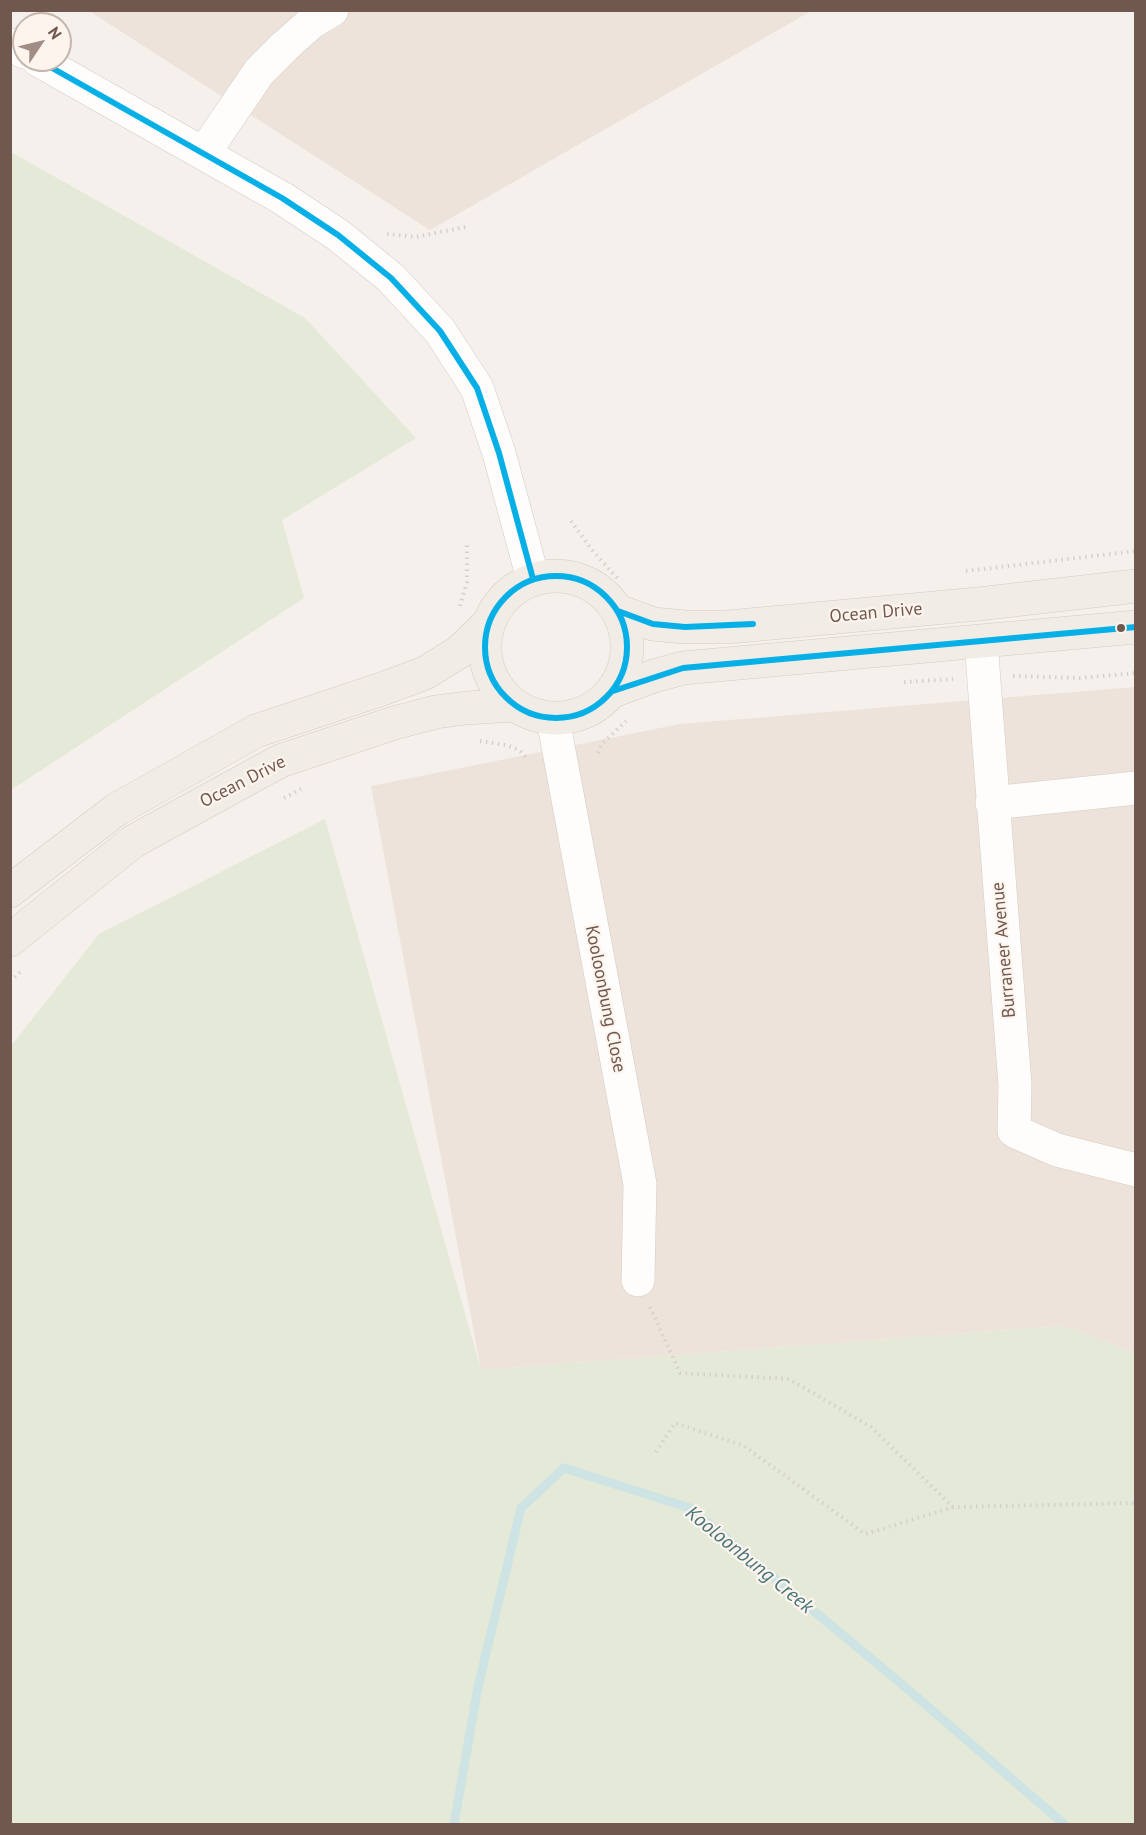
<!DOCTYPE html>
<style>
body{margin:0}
#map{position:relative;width:1146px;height:1835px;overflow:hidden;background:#f5f0eb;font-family:"PT Sans",sans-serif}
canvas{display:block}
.frame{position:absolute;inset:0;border:12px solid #70584f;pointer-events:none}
.north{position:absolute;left:12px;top:12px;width:60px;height:60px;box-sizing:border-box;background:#fdf5ed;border:2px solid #c5b6ae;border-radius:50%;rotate:55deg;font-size:16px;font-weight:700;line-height:24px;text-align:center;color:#70584f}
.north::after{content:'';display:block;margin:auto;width:21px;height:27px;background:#9f8d86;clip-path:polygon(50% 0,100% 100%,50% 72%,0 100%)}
</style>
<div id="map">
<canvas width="1146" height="1835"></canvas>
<div class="frame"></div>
<div class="north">N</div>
</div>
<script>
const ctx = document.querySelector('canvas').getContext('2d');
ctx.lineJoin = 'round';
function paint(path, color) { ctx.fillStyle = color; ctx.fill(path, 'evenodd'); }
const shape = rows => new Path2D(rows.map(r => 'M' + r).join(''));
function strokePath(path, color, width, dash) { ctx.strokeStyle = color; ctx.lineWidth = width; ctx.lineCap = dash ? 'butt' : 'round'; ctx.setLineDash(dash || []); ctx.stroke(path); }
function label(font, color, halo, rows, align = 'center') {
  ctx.font = font + ' "PT Sans",sans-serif'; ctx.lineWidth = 4.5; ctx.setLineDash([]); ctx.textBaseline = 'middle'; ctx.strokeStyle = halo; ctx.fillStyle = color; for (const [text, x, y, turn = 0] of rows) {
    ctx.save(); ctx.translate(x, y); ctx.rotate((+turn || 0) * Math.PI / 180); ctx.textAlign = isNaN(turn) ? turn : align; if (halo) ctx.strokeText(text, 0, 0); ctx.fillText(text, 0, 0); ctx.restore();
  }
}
paint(shape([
 [89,11,811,11,430,230],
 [1135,687,1135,1353,1062,1326,481,1370,371,786,680,724]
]), '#ede3da');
paint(shape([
 [11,152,305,318,416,438,282,520,304,598,11,790],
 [325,819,481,1370,1062,1326,1135,1353,1135,1824,11,1824,11,1046,99,934]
]), '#e4ead7');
strokePath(shape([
 [454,1824,478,1687,521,1508,564,1468,690,1508,904,1686,1064,1824]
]), '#cee3e4', 9);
const minor = shape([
 [10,45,24,52],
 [38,60,282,198,338,235,391,278,440,331,477,388,499,453,533,579],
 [204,153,259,72,285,46,312,22,332,10],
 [981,642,1015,1085,1014,1131,1057,1150,1136,1170],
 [553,719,640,1184,638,1280],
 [992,803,1136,788]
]);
const major = shape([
 '485 647a71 71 0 1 1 142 0a71 71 0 1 1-142 0Z',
 [618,611,653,624,685,627,728,627,978,604,1136,586],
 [613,691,654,676,683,668,1136,627],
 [10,891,117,809,256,731,382,689,425,673,459,652,488,624],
 [10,940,134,841,280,761,394,723,436,712,466,708,513,705]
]);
strokePath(minor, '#d2ccc7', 34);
strokePath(major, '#d3cbc7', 34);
strokePath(shape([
 [387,234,416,237,466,227],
 [571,521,592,550,619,580],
 [966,571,1136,551],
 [460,606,467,582,467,545],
 [1013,676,1080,678,1136,673],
 [904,682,953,679],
 [480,741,506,745,519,750,528,759],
 [598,753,602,744,626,721],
 [284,798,301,789],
 [10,981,23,970],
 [650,1307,680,1373,789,1379,871,1427,953,1507],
 [656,1452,675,1423,744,1446,865,1534,954,1507,1136,1503]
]), '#d5d0cb', 4, [1.5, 4.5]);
strokePath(minor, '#fefdfc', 33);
strokePath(major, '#f1ece6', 33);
strokePath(shape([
 [38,60,282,198,338,235,391,278,440,331,477,388,499,453,533,579],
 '485 647a71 71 0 1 1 142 0a71 71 0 1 1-142 0Z',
 [618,611,653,624,685,627,753,624],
 [613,691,683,668,1136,627]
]), '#06b0e7', 6);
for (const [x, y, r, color] of [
 [1121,628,5,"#70584f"]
]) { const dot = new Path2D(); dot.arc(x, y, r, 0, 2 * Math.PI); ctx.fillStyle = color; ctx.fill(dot); strokePath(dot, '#fdf5ed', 2); }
label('18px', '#70584f', '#fdf5ed', [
 ["Ocean Drive",876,613,-5],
 ["Ocean Drive",243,782,-27],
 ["Burraneer Avenue",1004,950,-95],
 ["Kooloonbung Close",605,999,79]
]);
label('italic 20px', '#48757a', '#fdf5ed', [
 ["Kooloonbung Creek",749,1560,39]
]);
</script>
